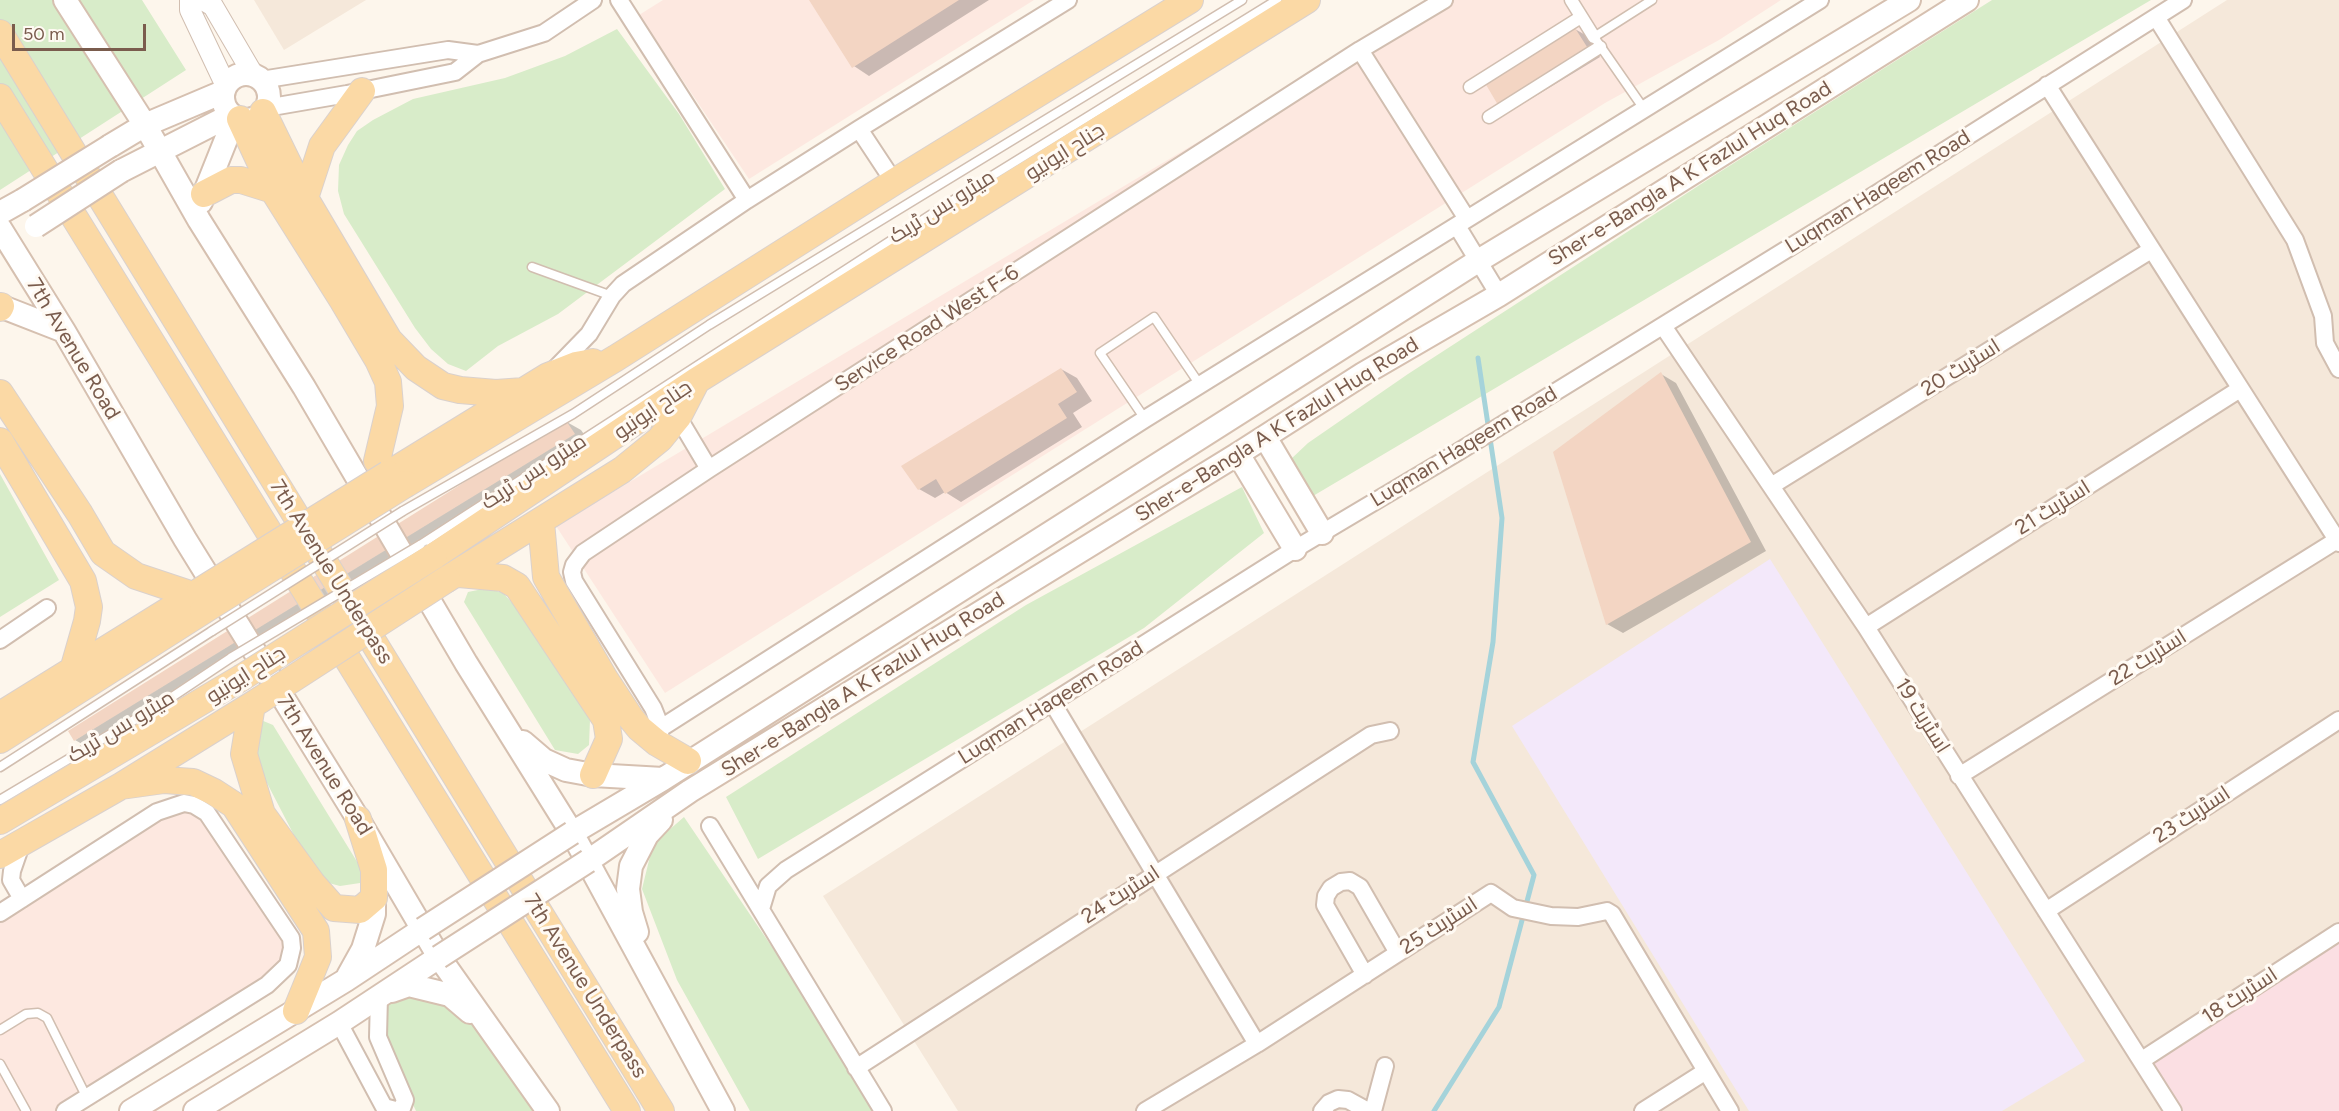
<!DOCTYPE html>
<meta charset="utf-8">
<style>
body{margin:0}
#map{position:relative;width:2339px;height:1111px;overflow:hidden;background:#fdf6ec;font-family:Figtree,sans-serif}
canvas{display:block}
.scale{position:absolute;left:12px;top:24px;width:134px;height:27px;box-sizing:border-box;border:3px solid #7a5c4d;border-top:0;padding-left:8px;font-size:18px;line-height:21px;white-space:nowrap;color:#7a5c4d;-webkit-text-stroke:4px #fffaf3;paint-order:stroke}
</style>
<div id="map">
<canvas width="2339" height="1111"></canvas>
<div class="scale">50 m</div>
</div>
<script>
const ctx = document.querySelector('canvas').getContext('2d');
ctx.lineJoin = 'round';
function paint(path, color) { ctx.fillStyle = color; ctx.fill(path, 'evenodd'); }
const shape = rows => new Path2D(rows.map(r => 'M' + r).join(''));
function strokePath(path, color, width, dash) { ctx.strokeStyle = color; ctx.lineWidth = width; ctx.lineCap = dash ? 'butt' : 'round'; ctx.setLineDash(dash || []); ctx.stroke(path); }
function label(font, color, halo, rows, align = 'center') {
  ctx.font = font + ' Figtree,Cairo,sans-serif'; ctx.lineWidth = 6; ctx.setLineDash([]); ctx.textBaseline = 'middle'; ctx.strokeStyle = halo; ctx.fillStyle = color; for (const [text, x, y, turn = 0] of rows) {
    ctx.save(); ctx.translate(x, y); ctx.rotate((+turn || 0) * Math.PI / 180); ctx.textAlign = isNaN(turn) ? turn : align; if (halo) ctx.strokeText(text, 0, 0); ctx.fillText(text, 0, 0); ctx.restore();
  }
}
paint(shape([
 [254,0,366,0,284,50],
 [2227,0,2339,0,2339,1111,958,1111,823,896]
]), '#f5e8da');
paint(shape([
 [663,0,1034,0,749,179,639,15],
 [1435,0,1781,0,1719,40,1605,103,665,693,556,526],
 [194,805,286,928,288,965,65,1111,0,1111,0,913,157,812]
]), '#fde8e0');
paint(shape([
 [1770,559,2085,1061,2002,1111,1749,1111,1512,726]
]), '#f3e8fa');
paint(shape([
 [2339,939,2339,1111,2183,1111,2152,1062]
]), '#fbdfe3');
paint(shape([
 [0,0,142,0,186,70,0,190],
 [1992,0,2151,0,1313,496,1290,460,1308,443,1408,374,1715,175],
 [617,29,679,114,725,189,558,314,498,346,466,371,448,364,431,349,415,328,344,214,338,191,339,165,348,145,357,131,373,120,413,99,505,78,565,56],
 [0,474,59,580,0,617],
 [1242,487,1264,533,1144,628,758,859,726,797,1026,605],
 [488,588,503,593,516,607,590,720,589,745,578,754,555,750,464,602,468,592],
 [261,720,273,725,364,873,360,883,340,886,325,882,311,868,252,754],
 [684,817,883,1111,750,1111,677,980,642,889,653,844],
 [409,992,450,995,542,1111,416,1111,393,1062,384,1031,384,1001]
]), '#d8ecc9');
paint(shape([
 [811,0,989,0,869,76,854,66],
 [1575,29,1587,36,1600,57,1511,111,1499,104],
 [1061,369,1077,378,1092,401,1073,413,1082,427,961,502,945,492,935,498,919,489],
 [1661,374,1676,383,1766,551,1623,633,1607,624],
 [565,421,581,430,590,443,91,749,75,740]
]), '#0003');
strokePath(shape([
 [1434,1111,1499,1007,1534,875,1473,762,1493,642,1502,518,1478,358]
]), '#a5d3da', 5);
paint(shape([
 [809,0,959,0,852,68],
 [1575,28,1589,50,1498,105,1485,83],
 [1061,368,1077,392,1058,404,1067,418,945,494,936,479,918,490,901,466],
 [1661,372,1751,542,1606,625,1553,452],
 [565,419,575,434,74,741,68,731]
]), '#f3d5c3');
const service = shape([
 [1644,109,1594,37,1652,0],
 [532,267,612,296],
 [1145,419,1100,353,1154,317,1200,385],
 [403,511,573,414,709,325,1242,0],
 [420,545,969,190,1277,0],
 [0,767,212,631],
 [0,800,166,701,232,657],
 [0,1030,26,1014,38,1013,47,1018,87,1098],
 [0,1064,26,1111]
]);
const pedestrian = shape([
 [1571,0,1594,37],
 [1470,87,1581,17],
 [1489,117,1600,47]
]);
const minor = shape([
 [619,0,747,200],
 [2156,17,2295,240,2323,316,2325,343,2339,369],
 [1360,50,1467,219],
 [261,80,448,50,478,54],
 [2047,85,2339,543],
 [266,108,347,94,455,72,478,54,544,33,593,0],
 [859,129,894,182],
 [1457,226,1499,295],
 [1663,326,1866,627,2173,1111],
 [555,369,589,334,612,296,623,284,747,200,859,129,1068,0],
 [678,417,709,469],
 [1771,486,2151,250],
 [1866,627,2240,389],
 [0,640,47,608],
 [1052,702,1257,1044],
 [661,728,1145,419,1820,0],
 [659,737,661,728,653,708,574,581,572,572,574,565,583,553,709,469,1360,50,1444,0],
 [1959,776,2337,540],
 [710,826,883,1111],
 [22,842,12,871,11,880,22,899],
 [761,909,768,886,786,870,1295,549,1458,452,1873,196,2183,0],
 [2046,911,2339,720],
 [0,913,157,812,184,803,194,805,207,813,291,938,292,948,288,965,267,985,65,1111],
 [1365,975,1325,905,1326,896,1331,888,1341,882,1350,881,1360,887,1398,953],
 [379,996,378,1037,405,1100,401,1111],
 [339,1023,384,1107,399,1111],
 [2142,1060,2339,932],
 [856,1068,1371,735,1390,731],
 [1145,1111,1257,1044,1491,893,1513,908,1551,916,1578,917,1607,911,1612,914,1730,1111],
 [1322,1111,1329,1103,1338,1099,1348,1100,1368,1111],
 [1373,1111,1385,1066],
 [1643,1111,1706,1071]
]);
const tertiary = shape([
 [190,0,190,10,226,86],
 [203,0,213,6,254,76]
]);
const secondary = shape([
 [65,0,145,125,199,220,304,387,466,663,572,833,723,1111],
 '223 97a23 23 0 1 1 46 0a23 23 0 1 1-46 0Z',
 [110,146,145,125,223,92],
 [121,171,231,115],
 [201,202,235,117],
 [0,213,23,200],
 [0,228,64,331,185,539,358,819,439,957,548,1111],
 [0,306,64,331],
 [1265,437,1322,533],
 [1238,454,1295,549],
 [523,742,544,760,566,770,593,775,663,779],
 [572,833,663,779,1478,261,1909,0],
 [588,861,690,791,1238,454,1363,374,1499,295,1967,0],
 [637,932,631,912,628,889,631,866,647,835,661,820],
 [348,976,363,949,374,914,374,898],
 [392,991,409,985,450,995,470,1012],
 [131,1111,346,980,423,929],
 [195,1111,339,1023,439,957]
]);
const primary = shape([
 [0,33,661,1111],
 [362,91,322,146,305,198,389,340,416,368,443,386,460,390,496,393,524,391],
 [0,97,627,1111],
 [263,112,305,198],
 [240,119,273,190,343,301,378,360,388,382,390,406,377,461],
 [204,194,231,180,241,180,273,190],
 [0,308,1,306],
 [0,393,80,514,103,553,136,576,193,595],
 [0,441,83,581,89,607,87,621,73,670],
 [395,470,548,376,576,365,593,362],
 [406,484,616,358,894,182,1190,0],
 [541,522,546,577,605,679,630,717,639,728,657,743,688,761],
 [434,556,696,381,1307,0],
 [459,574,503,578,517,586,606,720,609,739,593,775],
 [447,579,622,470,660,439,678,417,695,384],
 [252,705,244,754,262,814,312,883,334,908,360,910,374,898,374,870,358,819],
 [0,715,200,591],
 [0,740,203,611],
 [121,786,164,780,193,782,214,792,234,805,316,931,318,957,296,1011],
 [0,821,241,678],
 [0,855,121,786,260,700]
]);
strokePath(service, '#d1beb0', 11);
strokePath(pedestrian, '#d1beb0', 15);
strokePath(minor, '#d1beb0', 20);
strokePath(tertiary, '#d1beb0', 22);
strokePath(secondary, '#d6c0b0', 26);
strokePath(primary, '#dad1cd', 28);
strokePath(service, '#fff', 8);
strokePath(pedestrian, '#fff', 12);
strokePath(minor, '#fff', 16);
strokePath(tertiary, '#fff', 20);
strokePath(secondary, '#fff', 22);
strokePath(primary, '#fbd9a5', 26);
const serviceBridge = shape([
 [212,631,403,511],
 [232,657,420,545]
]);
const secondaryBridge = shape([
 [23,200,110,146],
 [36,226,121,171],
 [423,929,572,833],
 [439,957,588,861]
]);
const primaryBridge = shape([
 [200,591,388,474],
 [203,611,406,484],
 [241,678,434,556],
 [260,700,447,579]
]);
strokePath(serviceBridge, '#d1beb0', 11, []);
strokePath(secondaryBridge, '#d6c0b0', 26, []);
strokePath(primaryBridge, '#dad1cd', 28, []);
strokePath(serviceBridge, '#fff', 8);
strokePath(secondaryBridge, '#fff', 22);
strokePath(primaryBridge, '#fbd9a5', 26);
label('21px', '#7a5c4d', '#fffaf3', [
 ["جناح ایونیو",1065,152,-32],
 ["Sher-e-Bangla A K Fazlul Huq Road",1690,174,-32],
 ["Luqman Haqeem Road",1878,192,-32],
 ["میٹرو بس ٹریک",942,207,-32],
 ["Service Road West F-6",927,329,-33],
 ["7th Avenue Road",73,349,59],
 ["اسٹریٹ 20",1961,368,-32],
 ["جناح ایونیو",653,410,-34],
 ["Sher-e-Bangla A K Fazlul Huq Road",1277,430,-32],
 ["Luqman Haqeem Road",1464,447,-31],
 ["میٹرو بس ٹریک",534,472,-33],
 ["اسٹریٹ 21",2053,508,-32],
 ["7th Avenue Underpass",331,572,58],
 ["اسٹریٹ 22",2148,658,-32],
 ["جناح ایونیو",246,675,-32],
 ["Sher-e-Bangla A K Fazlul Huq Road",863,685,-32],
 ["Luqman Haqeem Road",1051,703,-32],
 ["اسٹریٹ 19",1922,716,58],
 ["میٹرو بس ٹریک",121,727,-31],
 ["7th Avenue Road",324,765,58],
 ["اسٹریٹ 23",2192,815,-33],
 ["اسٹریٹ 24",1121,895,-33],
 ["اسٹریٹ 25",1439,926,-33],
 ["7th Avenue Underpass",585,986,58],
 ["اسٹریٹ 18",2240,996,-33]
]);
</script>
